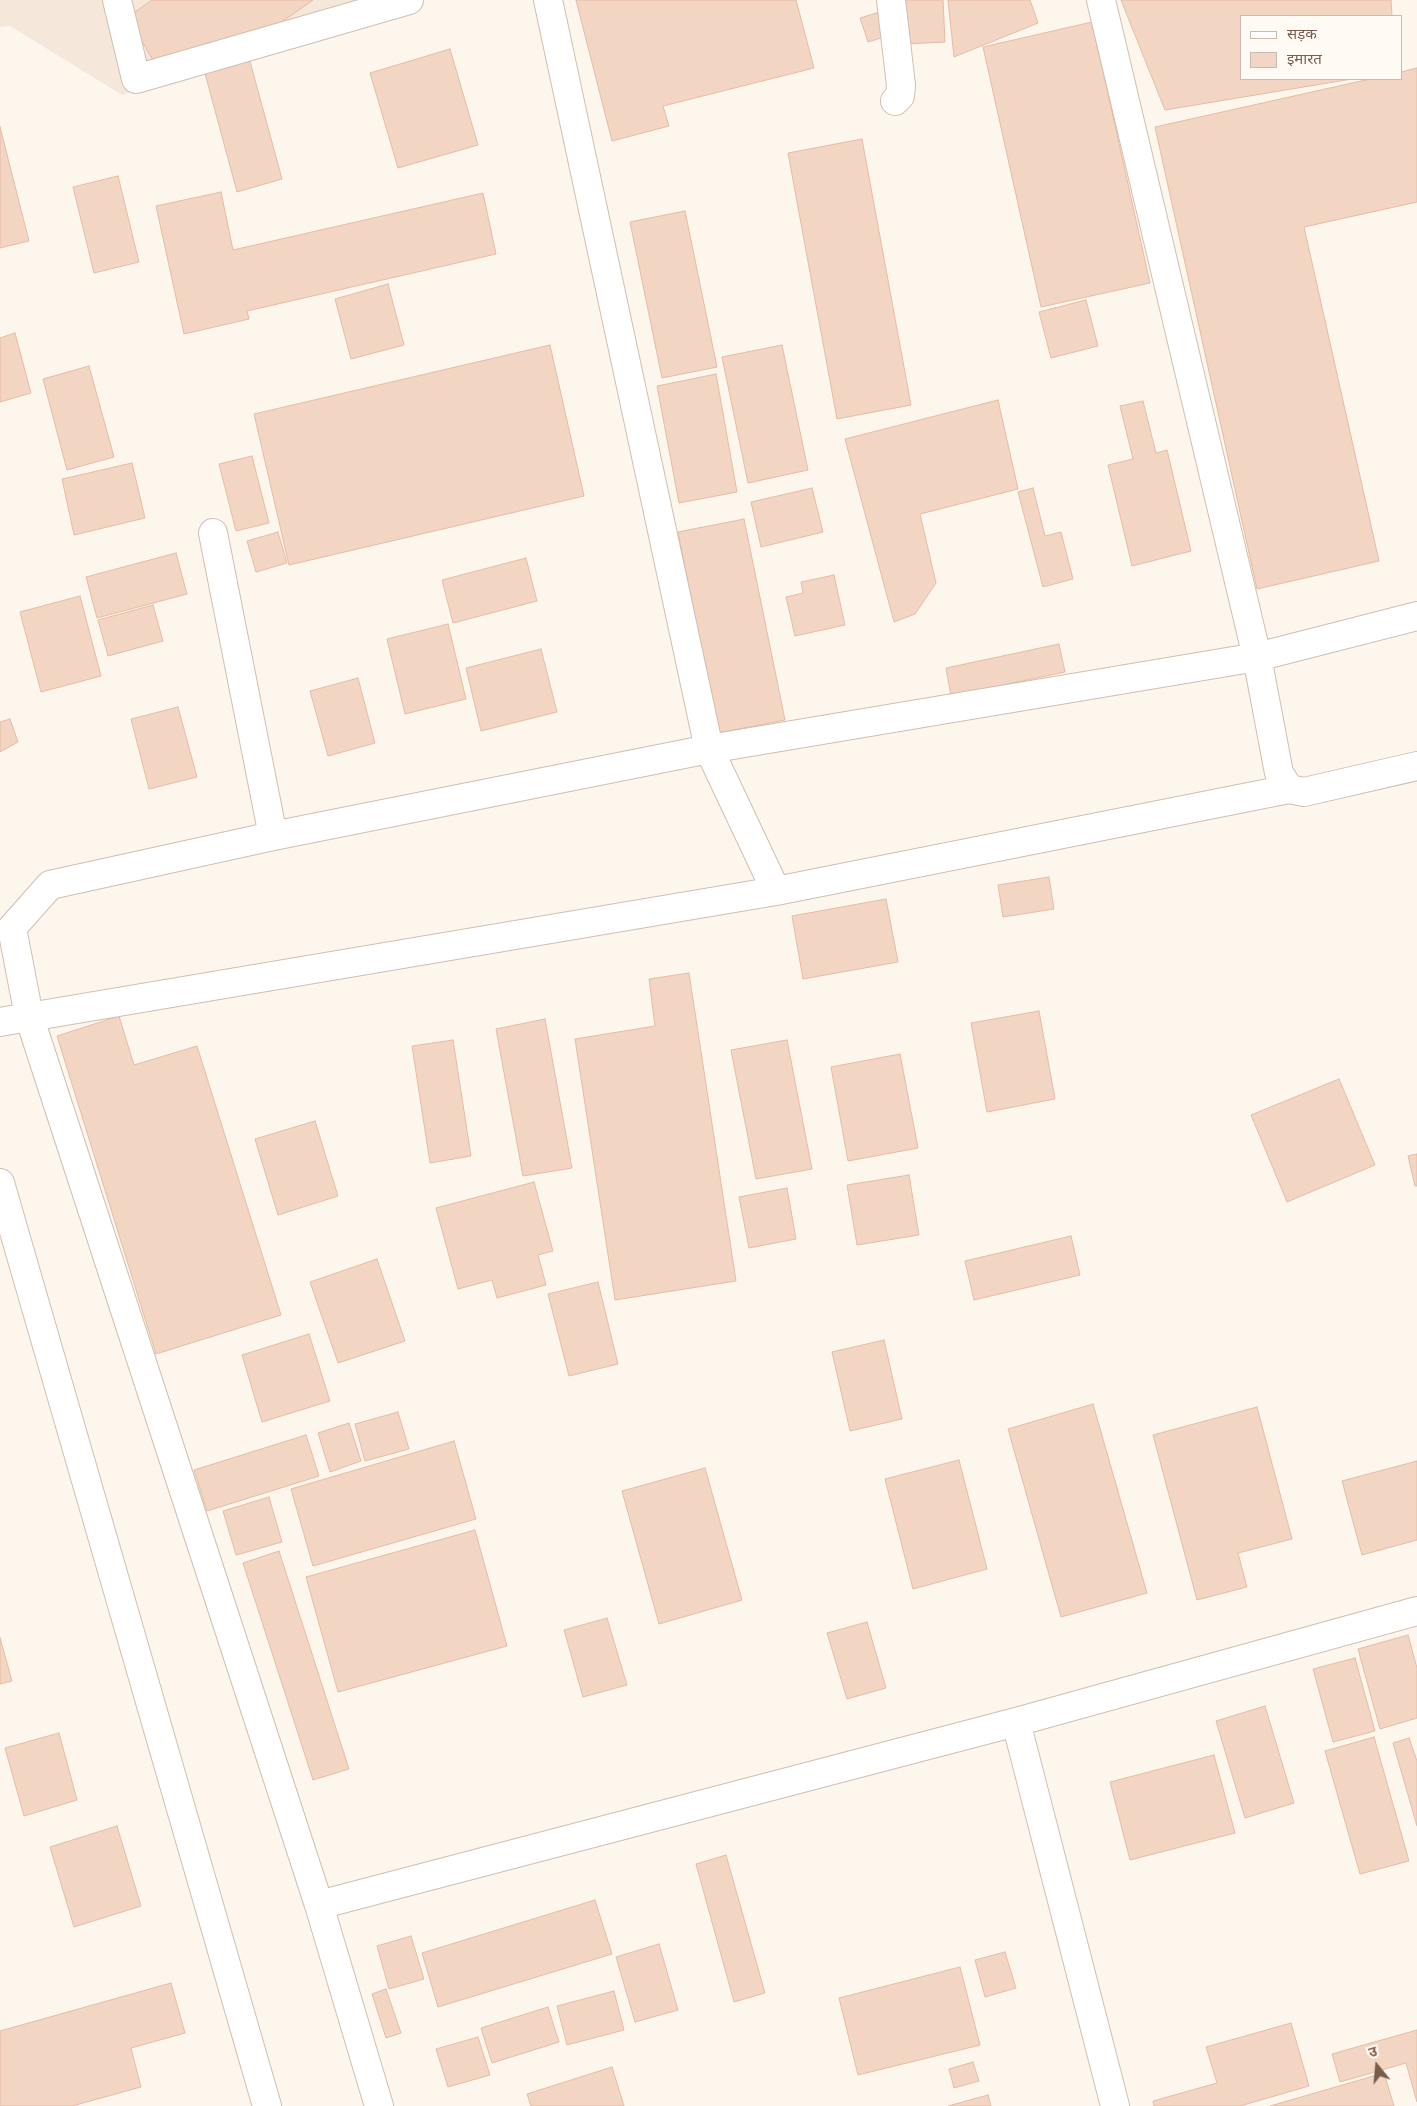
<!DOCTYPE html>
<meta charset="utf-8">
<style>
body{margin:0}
#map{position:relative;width:1417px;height:2106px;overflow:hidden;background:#fdf6ec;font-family:"Exo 2","Noto Sans Devanagari",sans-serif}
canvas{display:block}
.legend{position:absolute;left:1240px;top:15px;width:162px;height:65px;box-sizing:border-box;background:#fffaf3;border:1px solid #cabbb1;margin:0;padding:6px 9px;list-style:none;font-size:15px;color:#7a5c4d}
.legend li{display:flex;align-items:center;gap:10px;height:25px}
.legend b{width:25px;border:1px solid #cabbb1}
.north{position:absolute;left:1352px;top:2041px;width:50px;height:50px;-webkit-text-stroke:4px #fffaf3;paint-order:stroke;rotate:343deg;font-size:14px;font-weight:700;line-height:20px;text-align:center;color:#7a5c4d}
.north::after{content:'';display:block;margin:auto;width:18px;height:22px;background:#7a5c4d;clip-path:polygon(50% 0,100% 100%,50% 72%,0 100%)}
</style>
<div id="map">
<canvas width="1417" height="2106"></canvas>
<ul class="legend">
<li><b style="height:6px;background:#fff"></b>सड़क</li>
<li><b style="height:14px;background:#f3d5c3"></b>इमारत</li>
</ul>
<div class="north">उ</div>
</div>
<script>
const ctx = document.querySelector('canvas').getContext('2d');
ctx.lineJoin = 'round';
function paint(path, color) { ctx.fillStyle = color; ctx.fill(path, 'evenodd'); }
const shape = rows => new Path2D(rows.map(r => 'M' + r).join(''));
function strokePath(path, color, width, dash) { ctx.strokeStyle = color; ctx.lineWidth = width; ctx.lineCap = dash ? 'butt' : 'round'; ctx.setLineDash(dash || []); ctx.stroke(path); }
paint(shape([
 [0,0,421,0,122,95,10,26,0,27]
]), '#f5e8da');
const building = shape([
 [152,0,313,0,266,33,154,62,128,17,152,0],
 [576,0,796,0,814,68,663,106,669,126,612,141,576,0],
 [903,0,943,0,945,42,906,44,903,0],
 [948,0,1030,0,1038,23,954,57,948,0],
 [1121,0,1391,0,1392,16,1241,16,1241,79,1352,79,1165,110,1121,0],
 [886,10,894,34,868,42,860,18,886,10],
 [1092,22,1150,283,1041,307,983,47,1092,22],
 [450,49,478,145,398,168,370,73,450,49],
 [248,54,282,179,237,192,203,66,248,54],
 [1417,68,1417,202,1304,227,1379,561,1257,589,1155,127,1370,79,1401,79,1401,72,1417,68],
 [0,127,29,241,0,248,0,127],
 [862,139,911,405,837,419,788,153,862,139],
 [118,176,139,262,94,273,73,187,118,176],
 [221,192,233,250,483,193,496,254,247,311,249,319,184,334,156,206,221,192],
 [685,211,717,367,662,378,630,222,685,211],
 [388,284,404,345,351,359,335,299,388,284],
 [1086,300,1098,346,1051,358,1039,312,1086,300],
 [15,333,31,393,0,402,0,338,15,333],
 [550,345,584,496,289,565,254,414,550,345],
 [782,345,808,470,748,483,722,357,782,345],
 [89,366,114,457,67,470,43,379,89,366],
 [716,374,737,492,679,503,657,386,716,374],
 [998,400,1018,489,920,514,936,583,915,614,894,622,845,439,998,400],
 [1143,401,1156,453,1167,450,1191,551,1132,566,1108,465,1133,459,1120,406,1143,401],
 [252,456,269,523,236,531,219,464,252,456],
 [132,463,145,518,74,535,62,479,132,463],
 [812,488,823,532,761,547,751,502,812,488],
 [1033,488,1045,536,1061,532,1073,579,1043,587,1018,492,1033,488],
 [744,519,785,720,718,733,678,532,744,519],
 [278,532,287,563,256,572,247,541,278,532],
 [176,553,187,594,97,618,86,577,176,553],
 [526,558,537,601,453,623,442,580,526,558],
 [834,575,845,625,795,636,786,597,803,593,801,582,834,575],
 [80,596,101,676,41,692,20,612,80,596],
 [153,605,163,641,108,656,98,620,153,605],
 [448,624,466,699,405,714,387,639,448,624],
 [1059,644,1065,672,951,696,946,668,1059,644],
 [541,649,557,712,481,731,466,668,541,649],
 [358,678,375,743,328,756,310,691,358,678],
 [178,707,197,777,149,789,131,719,178,707],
 [10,719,18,742,0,752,0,722,10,719],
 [1049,877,1054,909,1003,917,998,885,1049,877],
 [886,899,898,962,803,979,792,916,886,899],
 [689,973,736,1281,615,1300,575,1039,655,1026,649,979,689,973],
 [1039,1011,1055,1099,987,1112,971,1023,1039,1011],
 [119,1016,134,1065,197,1046,281,1315,156,1354,57,1036,119,1016],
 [545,1019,572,1168,523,1176,496,1029,545,1019],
 [453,1040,471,1156,430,1163,412,1046,453,1040],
 [787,1040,812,1169,756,1179,731,1050,787,1040],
 [900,1054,918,1148,848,1161,831,1067,900,1054],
 [1339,1079,1375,1165,1287,1202,1251,1115,1339,1079],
 [315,1121,338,1196,278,1215,255,1139,315,1121],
 [1417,1154,1417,1186,1415,1186,1408,1156,1417,1154],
 [909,1175,919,1235,857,1245,847,1185,909,1175],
 [534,1182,553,1251,538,1255,546,1285,497,1298,492,1280,458,1289,436,1208,534,1182],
 [787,1188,796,1239,749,1248,739,1197,787,1188],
 [1071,1236,1080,1275,974,1300,965,1261,1071,1236],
 [377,1259,405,1341,338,1363,310,1282,377,1259],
 [598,1282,618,1364,569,1376,548,1294,598,1282],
 [309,1334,330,1401,262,1422,242,1355,309,1334],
 [884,1340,902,1419,850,1431,832,1352,884,1340],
 [1093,1404,1147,1593,1061,1617,1008,1429,1093,1404],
 [1257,1407,1292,1539,1238,1553,1247,1587,1197,1600,1153,1435,1257,1407],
 [398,1412,409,1449,365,1461,355,1424,398,1412],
 [349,1423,361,1461,330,1472,318,1433,349,1423],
 [306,1435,319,1476,207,1511,194,1470,306,1435],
 [454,1441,476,1519,313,1566,291,1489,454,1441],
 [959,1460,987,1569,913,1589,885,1479,959,1460],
 [1417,1461,1417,1540,1362,1555,1342,1481,1417,1461],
 [705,1468,742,1600,659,1624,622,1491,705,1468],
 [269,1497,282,1542,236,1555,223,1511,269,1497],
 [475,1530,507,1646,338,1692,306,1577,475,1530],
 [279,1551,349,1769,313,1780,243,1563,279,1551],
 [607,1618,627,1685,583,1697,564,1630,607,1618],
 [867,1622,886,1688,847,1699,827,1633,867,1622],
 [1408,1635,1417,1668,1417,1718,1380,1729,1358,1649,1408,1635],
 [0,1638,12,1681,0,1684,0,1638],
 [1355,1658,1375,1731,1333,1742,1313,1669,1355,1658],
 [1265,1706,1294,1803,1245,1818,1216,1721,1265,1706],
 [59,1733,77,1800,24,1816,5,1748,59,1733],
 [1374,1737,1409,1861,1360,1874,1325,1751,1374,1737],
 [1409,1738,1417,1761,1417,1826,1393,1743,1409,1738],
 [1214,1755,1235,1833,1130,1860,1110,1782,1214,1755],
 [117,1826,141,1906,74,1927,50,1847,117,1826],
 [726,1855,765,1993,734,2002,696,1864,726,1855],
 [595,1900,612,1954,438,2007,422,1953,595,1900],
 [411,1936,424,1979,389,1989,377,1946,411,1936],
 [659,1944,678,2010,635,2022,616,1957,659,1944],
 [1005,1952,1016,1988,985,1997,975,1960,1005,1952],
 [960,1967,980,2045,858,2075,839,1998,960,1967],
 [171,1983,185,2033,131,2048,141,2087,72,2106,0,2106,0,2031,171,1983],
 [386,1989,401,2033,386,2038,372,1994,386,1989],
 [614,1991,624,2030,567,2045,557,2006,614,1991],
 [548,2007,559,2042,492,2063,481,2028,548,2007],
 [1291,2023,1309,2086,1240,2106,1154,2106,1153,2101,1217,2083,1206,2047,1291,2023],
 [1417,2030,1417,2102,1406,2063,1340,2082,1332,2054,1417,2030],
 [478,2037,490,2075,448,2087,436,2049,478,2037],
 [973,2062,979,2081,954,2088,949,2069,973,2062],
 [612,2067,624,2106,531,2106,527,2094,612,2067],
 [1384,2073,1394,2106,1270,2106,1384,2073],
 [988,2095,991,2106,948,2106,988,2095]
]);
paint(building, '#f3d5c3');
strokePath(building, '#e6bba3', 1);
const minor = shape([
 [117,0,136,79,409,0],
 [548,0,709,749,776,891],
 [891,0,901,85,900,96,895,101],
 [1101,0,1257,657,1279,773,1289,789],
 [213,533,273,836],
 [0,1022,776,891,1289,789,1304,792,1417,766],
 [0,1183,267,2106],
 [1016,1722,1115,2106],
 [319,1905,1016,1722,1417,1611],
 [379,2106,319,1905,29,1016,12,928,50,885,273,836,709,749,1257,657,1417,616]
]);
strokePath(minor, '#d1beb0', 30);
strokePath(minor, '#fff', 28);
</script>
